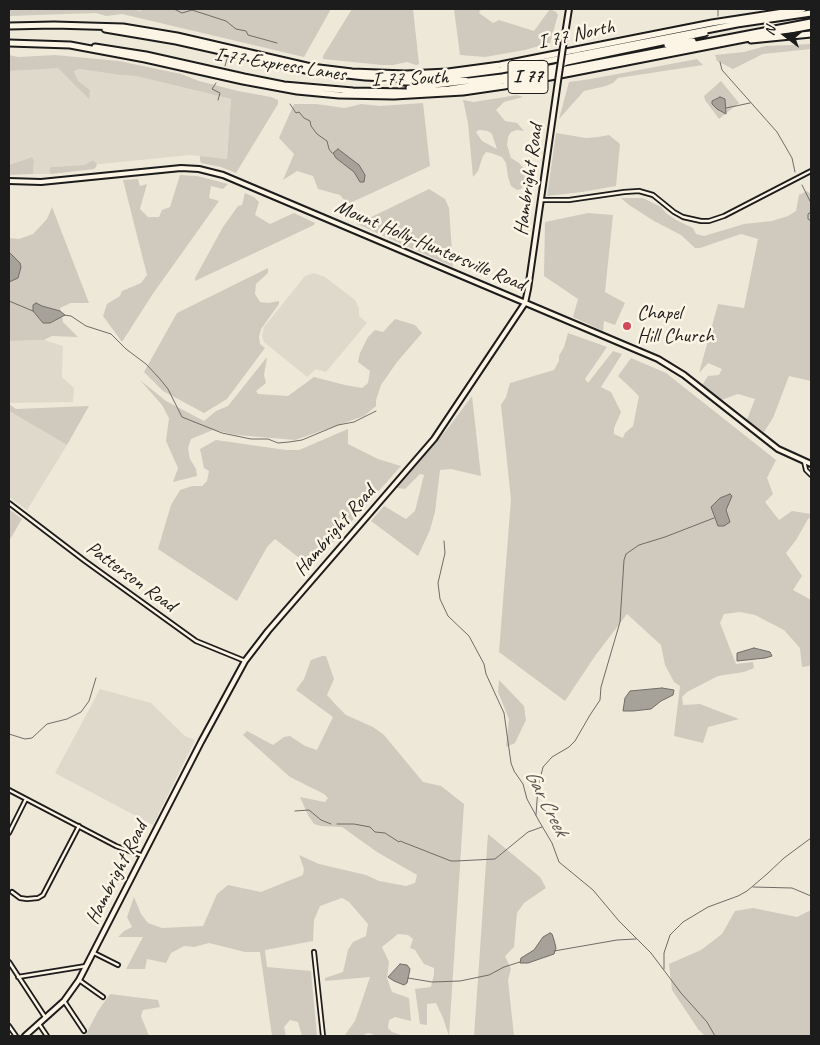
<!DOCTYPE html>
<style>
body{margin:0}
#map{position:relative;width:820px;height:1045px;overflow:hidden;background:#eee8d9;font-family:Caveat,sans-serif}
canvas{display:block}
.frame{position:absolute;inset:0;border:10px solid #1c1c1c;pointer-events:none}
.north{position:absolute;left:760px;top:10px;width:50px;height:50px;-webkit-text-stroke:4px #fcf5e5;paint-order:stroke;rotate:285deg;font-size:14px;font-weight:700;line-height:20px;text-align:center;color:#1c1c1c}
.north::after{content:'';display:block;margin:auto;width:18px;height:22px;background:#1c1c1c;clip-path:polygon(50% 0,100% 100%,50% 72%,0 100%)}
</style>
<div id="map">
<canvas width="820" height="1045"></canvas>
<div class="frame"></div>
<div class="north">N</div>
</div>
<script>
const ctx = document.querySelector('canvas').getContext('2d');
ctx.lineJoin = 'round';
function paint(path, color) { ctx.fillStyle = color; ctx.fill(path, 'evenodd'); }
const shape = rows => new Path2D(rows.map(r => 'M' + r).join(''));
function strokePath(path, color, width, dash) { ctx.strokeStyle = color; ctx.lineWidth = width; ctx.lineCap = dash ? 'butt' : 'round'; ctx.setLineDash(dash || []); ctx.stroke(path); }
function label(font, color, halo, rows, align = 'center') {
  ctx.font = font + ' Caveat,sans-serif'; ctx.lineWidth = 5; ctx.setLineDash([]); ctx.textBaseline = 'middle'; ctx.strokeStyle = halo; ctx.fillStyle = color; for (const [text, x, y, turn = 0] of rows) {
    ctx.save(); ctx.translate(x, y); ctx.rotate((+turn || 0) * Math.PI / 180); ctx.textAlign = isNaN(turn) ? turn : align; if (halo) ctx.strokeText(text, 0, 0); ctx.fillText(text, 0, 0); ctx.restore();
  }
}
paint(shape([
 [58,67,90,90,78,81,74,71,79,69,120,75,136,76,231,99,227,159,190,155,100,164,97,164,93,160,84,165,51,167,49,171,51,174,33,174,34,161,32,157,9,165,9,71],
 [314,273,325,277,355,300,359,308,359,316,367,323,326,372,316,369,307,377,264,342,262,336,264,327,305,276],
 [44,340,63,346,62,377,74,388,73,402,9,403,9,341],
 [9,411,67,445,27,510,9,497],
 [100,689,151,703,185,736,195,740,153,825,55,773]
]), '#ded9cb');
paint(shape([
 [9,9,130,9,141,11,141,9,331,9,304,57,122,14,106,16,96,13,9,16],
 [352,9,413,9,419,64,416,65,407,62,393,65,382,65,323,59,323,56],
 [454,9,481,9,479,13,493,23,499,20,534,31,550,9,556,12,558,15,550,43,525,50,485,57,460,55],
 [811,44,811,49,763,54,733,69,717,61,715,55,744,52,766,46],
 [9,55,18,57,55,55,119,61,181,74,199,81,238,91,271,97,278,100,278,104,236,173,221,167,201,163,200,160,200,156,227,159,231,99,136,76,120,75,79,69,74,71,78,81,90,90,89,99,58,68,9,71],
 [697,59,703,65,618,78,613,83,606,86,584,91,559,119,569,82,591,79],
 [721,81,739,103,719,119,705,100,704,96],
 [517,95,523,97,504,102,496,110,505,121,517,123,524,131,517,130,511,132,508,137,507,145,511,158,519,163,531,176,528,181,521,189,517,190,511,186,508,177,506,163,502,157,491,153,486,152,483,156,478,171,473,177,468,123,463,100,474,102],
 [479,130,488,131,492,134,497,149,482,141,476,132],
 [423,103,430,166,348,204,340,195,318,189,313,176,297,171,283,180,294,154,279,138,294,104,316,104,345,108,361,104,380,106],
 [556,133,586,138,598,137,609,135,620,144,616,186,582,192,547,196],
 [32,157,34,161,33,174,9,175,9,165],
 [93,160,97,164,96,167,94,169,51,174,49,171,51,167,84,165],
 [180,175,197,176,228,184,223,189,211,186,209,198,219,201,152,295,122,342,103,316,107,304,120,296,122,291,141,283,147,275,123,180,138,179,140,186,147,184,140,209,148,217,159,217,162,210,170,207],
 [429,189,445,199,449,208,453,267,357,224],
 [807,191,811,194,811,381,789,376,773,418,764,432,746,422,755,399,738,394,721,400,702,385,708,376,719,375,722,369,708,363,699,373,718,304,744,308,758,239,741,234,700,248,695,248,681,235,654,221,629,205,621,198,643,198,661,207,666,213,676,220,693,228,696,234,704,236,744,224,772,221,788,216,796,211,799,195],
 [245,193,254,197,259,202,255,215,270,224,294,213,315,223,314,225,195,281,195,278,223,227,238,206,242,205],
 [52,207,89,303,71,303,60,308,63,322,78,337,52,336,44,340,9,341,9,238,19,239,33,234,47,219],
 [588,213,613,215,605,292,625,303,615,325,604,321,603,331,573,317,578,299,544,276,545,222],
 [268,268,268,273,256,284,255,294,260,302,268,303,279,301,279,304,261,329,259,337,260,344,265,348,227,399,204,413,163,391,144,372,177,313],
 [395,319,415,325,422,333,397,362,381,385,376,400,376,406,364,416,295,440,237,435,213,430,191,439,188,448,190,459,196,469,197,476,173,482,178,468,166,441,169,418,162,405,140,380,166,401,204,421,216,411,228,406,267,357,264,375,266,383,256,391,258,394,288,396,314,377,345,385,362,388,368,383,370,371,358,362,360,353,368,337,375,330,383,332],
 [568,333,607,347,585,379,588,383,613,351,622,354,601,387,611,392,621,412,614,428,614,434,623,438,625,433,633,426,639,396,618,376,631,358,666,373,776,460,767,478,773,494,765,502,779,520,792,511,811,514,811,517,808,519,796,540,786,553,802,576,793,590,811,600,811,664,809,666,802,667,800,648,784,630,755,615,740,612,724,614,720,623,736,664,753,662,754,668,744,672,718,676,687,692,682,697,683,705,700,704,739,719,708,727,703,743,674,736,680,686,674,682,665,665,661,645,627,614,595,656,565,701,499,652,511,499,501,405,506,397,510,383,554,370,559,361,559,356,564,347],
 [472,396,481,476,451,469,440,470,435,512,430,530,418,556,371,521,384,506,406,519,415,511,424,475,420,474,405,489,397,488,448,428],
 [9,404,16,409,89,406,67,445,9,411],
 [348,429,348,444,378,459,401,466,311,567,275,539,267,547,237,601,158,549,171,505,180,490,192,486,202,486,207,481,209,471,204,468,200,449,216,440,286,450,299,450],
 [9,509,22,519,9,541],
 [322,656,326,656,334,679,327,695,337,706,346,715,373,727,384,735,423,782,441,786,464,804,449,1036,443,1018,436,1003,427,1004,427,1025,420,1024,415,989,431,987,434,974,434,968,424,964,415,950,410,948,413,939,408,935,398,934,382,947,389,962,387,978,392,992,409,998,411,1021,395,1017,389,1020,388,1028,392,1032,404,1036,378,1036,368,1033,361,1036,339,1036,345,1035,355,1021,370,977,325,981,325,978,343,972,348,950,353,942,366,936,368,924,349,902,342,898,320,906,314,920,313,941,265,950,267,967,311,971,317,1036,302,1036,298,1022,290,1020,284,1027,286,1036,272,1036,260,952,245,952,209,943,194,947,184,946,171,953,166,963,147,959,145,969,126,969,143,937,118,937,124,931,132,927,127,917,134,897,141,914,148,923,162,928,203,926,217,894,228,885,261,892,303,875,304,869,299,855,319,864,366,875,379,881,406,886,415,883,417,875,377,852,342,827,321,826,314,824,308,815,300,797,325,802,328,798,324,794,290,777,243,735,247,731,273,745,284,737,290,736,305,746,317,750,333,717,296,690,304,679,311,660],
 [499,680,524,706,526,720,515,743,506,747,509,719,498,692],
 [488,834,540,877,546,888,524,903,517,913,514,947,505,956,511,969,508,980,514,1036,474,1036],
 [753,908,797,917,811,910,811,1036,705,1036,698,1029,672,990,669,964,701,950,722,934,735,911],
 [110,994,158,1000,160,1007,143,1010,141,1016,149,1036,85,1036,98,1011]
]), '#cfcabd');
const water = shape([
 [720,97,725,99,726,114,717,109,712,104,712,101,720,97],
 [338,149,359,165,365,175,364,182,360,182,354,172,336,158,333,153,338,149],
 [9,252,20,263,21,267,18,278,9,282,9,252],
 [36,303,42,306,60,311,65,315,50,323,43,323,33,311,33,305,36,303],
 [730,494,732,496,726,510,730,522,724,526,718,526,711,507,720,498,730,494],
 [754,648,770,652,772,656,765,658,737,661,737,653,754,648],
 [662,688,674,690,673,695,661,701,651,709,633,711,623,711,625,698,630,691,662,688],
 [550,933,552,934,554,940,556,948,554,954,528,963,520,963,521,958,534,950,543,937,550,933],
 [400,964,407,965,410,969,407,983,404,985,394,981,388,977,400,964]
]);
paint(water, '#a7a299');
strokePath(water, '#6f6c67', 1);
strokePath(shape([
 [174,9,182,13,192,10,226,21,236,29,246,31,248,35,277,43],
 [718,9,718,16],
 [720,62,722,70,777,132,792,158,795,172],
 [225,66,227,59],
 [216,83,212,89,220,93,218,100],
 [290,104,296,113,299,112,304,118,310,121,311,126,317,134,327,141,329,149,332,153],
 [726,108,750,103],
 [802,185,811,203],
 [811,212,808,214,808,219,811,221],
 [9,301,33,311],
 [64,315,71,316,86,326,111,334,126,349,146,364,160,379,168,389,182,417,222,433,251,439,268,439,278,443,289,442,302,440,338,425,354,422,376,411],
 [444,541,445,553,438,583,440,599,448,616,469,636,484,664,486,674,504,713,511,763,514,771,523,784,527,799,539,821,552,843,559,862,593,890,619,921,651,953,681,993,707,1022,715,1036],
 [9,734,25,739,32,738,47,724,67,719,81,712,89,701,96,678],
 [295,811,309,810,321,820,331,824],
 [536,815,538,787,543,767,552,757,569,747,575,741,590,715,600,700,601,687,620,622,624,560,626,554,639,545,665,537,714,518],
 [337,824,354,824,370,827,375,832,385,833,399,842,400,841,451,861,456,861,495,859,528,832,542,827],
 [753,887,792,888,811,896],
 [554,951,617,940,636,939],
 [664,969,664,953,670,935,683,922,708,907,738,896,747,891,767,874,784,858,811,838],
 [408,978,432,982,460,981,489,975,504,967,520,962]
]), '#6f6c67', 1);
const minor = shape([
 [541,200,569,200,624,192,639,191,653,195,674,212,683,217,701,221,709,221,724,216,811,171],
 [804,461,806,470,811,475],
 [9,503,85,561,196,641,245,661],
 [9,790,116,846,143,856],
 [9,833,26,799],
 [12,892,20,898,27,899,38,898,43,895,79,826],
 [314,952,323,1036],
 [94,953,118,965],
 [9,962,45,1017],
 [18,977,86,966],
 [79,980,103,997],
 [64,1001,84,1031],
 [39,1024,47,1036],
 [9,1026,16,1036]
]);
const major = shape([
 [563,47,569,9],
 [9,181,41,182,181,168,199,169,223,175,658,359,684,375,778,449,811,464],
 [25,1036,64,1001,79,980,201,742,245,661,268,631,434,439,525,303,528,289,558,81]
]);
const highway = shape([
 [9,26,54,25,123,27,177,36,311,67,352,72,406,74,448,72,500,65,712,23,803,9],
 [105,29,176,41,310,71,365,77,406,79,448,77,501,70,737,24,811,13],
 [751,40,811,34],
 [9,43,70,45,145,59,243,81,297,91,339,95,394,96,463,92,504,86,811,26],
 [667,45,693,41],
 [95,47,146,55,244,77,284,85,353,91,408,92,449,89,503,81,811,22],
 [403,82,435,82,465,79],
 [409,88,502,77,555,67,567,62,705,33]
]);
strokePath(minor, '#1c1c1c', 6);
strokePath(major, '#1c1c1c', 8);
strokePath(highway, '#1c1c1c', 9);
strokePath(minor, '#fcf5e5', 2.5);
strokePath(major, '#fcf5e5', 4);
strokePath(highway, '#fcf5e5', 5);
const majorBridge = shape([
 [558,81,563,47]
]);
strokePath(majorBridge, '#1c1c1c', 8, []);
strokePath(majorBridge, '#fcf5e5', 4);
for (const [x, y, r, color] of [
 [627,326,5,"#d1495b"]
]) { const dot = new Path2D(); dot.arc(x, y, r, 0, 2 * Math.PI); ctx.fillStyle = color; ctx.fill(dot); strokePath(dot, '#fcf5e5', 2); }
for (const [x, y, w] of [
 [528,77,40]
]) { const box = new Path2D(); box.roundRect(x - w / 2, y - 16.5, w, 33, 4); ctx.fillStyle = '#fcf5e5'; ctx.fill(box); strokePath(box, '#1c1c1c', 1); }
label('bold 19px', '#1c1c1c', null, [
 ["I 77",528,77]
]);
label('20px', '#1c1c1c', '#fcf5e5', [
 ["I 77 North",576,35,-12],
 ["I 77 Express Lanes",280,65,9],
 ["I-77 South",410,79,-2],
 ["Hambright Road",529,180,-82],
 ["Mount Holly-Huntersville Road",430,246,23],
 ["Hambright Road",335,531,-49],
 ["Patterson Road",131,577,36],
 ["Hambright Road",117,873,-63]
]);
label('20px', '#1c1c1c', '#fcf5e5', [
 ["Chapel",637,314],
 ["Hill Church",637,337]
], 'left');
label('italic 21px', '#5b5854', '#fcf5e5', [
 ["Gar Creek",546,803,63]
]);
</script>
